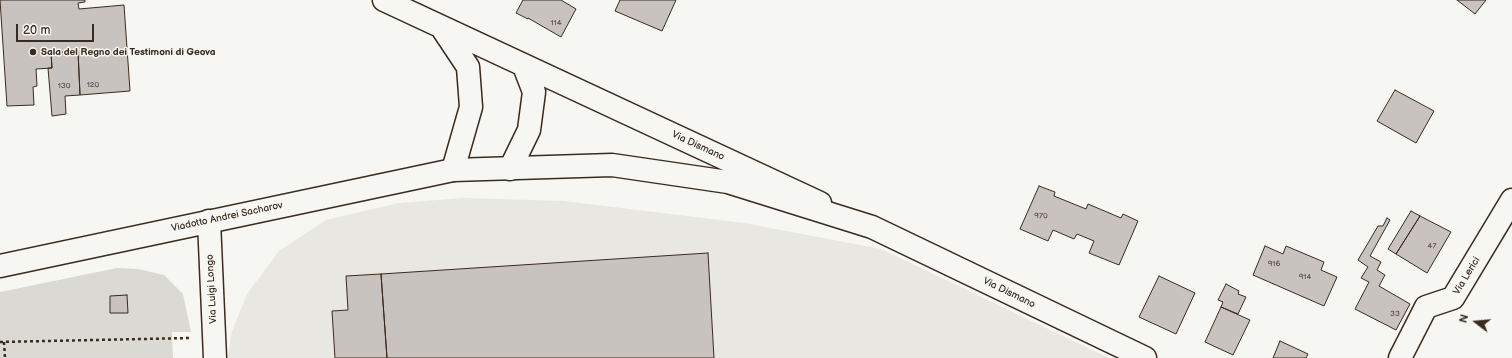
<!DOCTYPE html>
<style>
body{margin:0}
#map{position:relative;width:1512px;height:358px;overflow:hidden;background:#f6f6f2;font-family:"Balsamiq Sans",sans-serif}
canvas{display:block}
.north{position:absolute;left:1456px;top:302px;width:40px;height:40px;-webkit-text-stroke:3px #f6f6f2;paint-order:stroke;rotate:286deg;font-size:11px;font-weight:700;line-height:16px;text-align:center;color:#3b2a1e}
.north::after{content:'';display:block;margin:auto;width:14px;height:18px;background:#3b2a1e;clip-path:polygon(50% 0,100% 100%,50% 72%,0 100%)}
.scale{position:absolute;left:16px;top:24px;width:78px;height:18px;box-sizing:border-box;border:2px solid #3b2a1e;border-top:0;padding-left:5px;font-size:12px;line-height:14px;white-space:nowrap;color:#3b2a1e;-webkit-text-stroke:3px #f6f6f2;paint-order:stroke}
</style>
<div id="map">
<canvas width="1512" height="358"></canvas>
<div class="north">N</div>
<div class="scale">20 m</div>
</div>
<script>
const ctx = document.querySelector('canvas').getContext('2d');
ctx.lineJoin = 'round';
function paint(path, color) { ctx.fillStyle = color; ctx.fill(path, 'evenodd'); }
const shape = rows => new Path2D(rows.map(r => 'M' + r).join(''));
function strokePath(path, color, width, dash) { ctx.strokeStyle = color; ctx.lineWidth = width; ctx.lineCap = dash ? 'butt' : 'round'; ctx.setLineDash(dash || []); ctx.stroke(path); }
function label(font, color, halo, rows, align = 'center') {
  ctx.font = font + ' "Balsamiq Sans",sans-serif'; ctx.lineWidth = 3; ctx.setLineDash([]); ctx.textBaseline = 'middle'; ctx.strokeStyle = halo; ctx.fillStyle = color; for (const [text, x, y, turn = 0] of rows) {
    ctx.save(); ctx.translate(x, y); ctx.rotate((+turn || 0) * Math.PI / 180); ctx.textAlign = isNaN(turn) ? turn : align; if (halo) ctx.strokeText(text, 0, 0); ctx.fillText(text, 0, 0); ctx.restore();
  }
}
paint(shape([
 [463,198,564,201,744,223,881,249,1109,358,228,358,231,334,247,294,279,251,326,220,399,203]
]), '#e8e7e2');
paint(shape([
 [117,268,138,269,164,275,183,294,191,332,172,332,173,358,0,358,0,292]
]), '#dad9d3');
const building = shape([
 [0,0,85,0,85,2,78,3,79,9,124,5,130,91,80,95,78,51,51,53,52,68,36,69,37,86,33,87,34,105,7,106,0,0],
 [523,0,561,0,576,9,561,37,528,18,528,19,516,13,523,0],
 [620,0,676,0,662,31,615,11,620,0],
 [1457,0,1486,0,1475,14,1457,0],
 [78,51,80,95,65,96,66,114,52,116,48,68,52,68,51,53,78,51],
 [1395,90,1434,111,1416,143,1377,121,1395,90],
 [1039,186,1055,192,1054,196,1086,209,1088,204,1121,218,1123,214,1138,221,1119,265,1089,253,1094,241,1077,234,1074,239,1053,230,1048,241,1020,229,1039,186],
 [1411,211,1420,216,1396,254,1388,249,1411,211],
 [1420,216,1451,232,1427,273,1396,254,1420,216],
 [1387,218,1390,220,1370,256,1381,262,1377,270,1385,275,1379,286,1410,304,1396,330,1355,309,1369,282,1361,278,1368,267,1358,260,1378,226,1383,226,1387,218],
 [1265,246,1283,254,1286,246,1324,262,1321,270,1337,277,1324,306,1253,275,1265,246],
 [708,253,714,358,387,358,381,274,708,253],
 [381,274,387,358,335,358,332,311,348,310,346,276,381,274],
 [1159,276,1195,293,1176,334,1139,317,1159,276],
 [1226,284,1239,291,1238,294,1246,297,1238,314,1221,307,1223,302,1218,300,1226,284],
 [127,295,128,313,110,313,110,296,127,295],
 [1221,307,1250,320,1233,355,1205,342,1221,307],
 [1280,341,1308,354,1306,358,1273,358,1280,341]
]);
paint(building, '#c8c3be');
strokePath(building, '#3b2a1e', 1);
const minor = shape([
 [384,0,820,203],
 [442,28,468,67,471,107,453,170],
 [510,169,529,130,534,92,524,66],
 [209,221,215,358],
 [1400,358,1426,307,1453,298,1512,200]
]);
const secondary = shape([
 [0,266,453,170,612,165,728,182,872,227,1145,358]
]);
strokePath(minor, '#3b2a1e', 25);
strokePath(secondary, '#3b2a1e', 25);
strokePath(shape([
 [0,342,190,338],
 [4,342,5,358]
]), '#3b2a1e', 2.5, [3, 3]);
strokePath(minor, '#f6f6f2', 22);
strokePath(secondary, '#f6f6f2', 22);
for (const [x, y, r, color] of [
 [33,52,4,"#3b2a1e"]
]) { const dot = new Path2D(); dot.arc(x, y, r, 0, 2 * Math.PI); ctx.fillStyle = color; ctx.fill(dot); strokePath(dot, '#f6f6f2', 1.5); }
label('8px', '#5e5046', null, [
 ["114",556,23],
 ["120",93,85],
 ["130",64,86],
 ["970",1041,216],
 ["47",1432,246],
 ["916",1274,264],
 ["914",1305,277],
 ["33",1395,314]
]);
label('bold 10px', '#3b2a1e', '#f6f6f2', [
 ["Sala del Regno dei Testimoni di Geova",41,52]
], 'left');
label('10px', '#3b2a1e', '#f6f6f2', [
 ["Via Dismano",698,146,25],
 ["Viadotto Andrei Sacharov",227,217,-12],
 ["Via Lerici",1467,276,-59],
 ["Via Luigi Longo",212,289,-93],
 ["Via Dismano",1009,293,26]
]);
</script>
